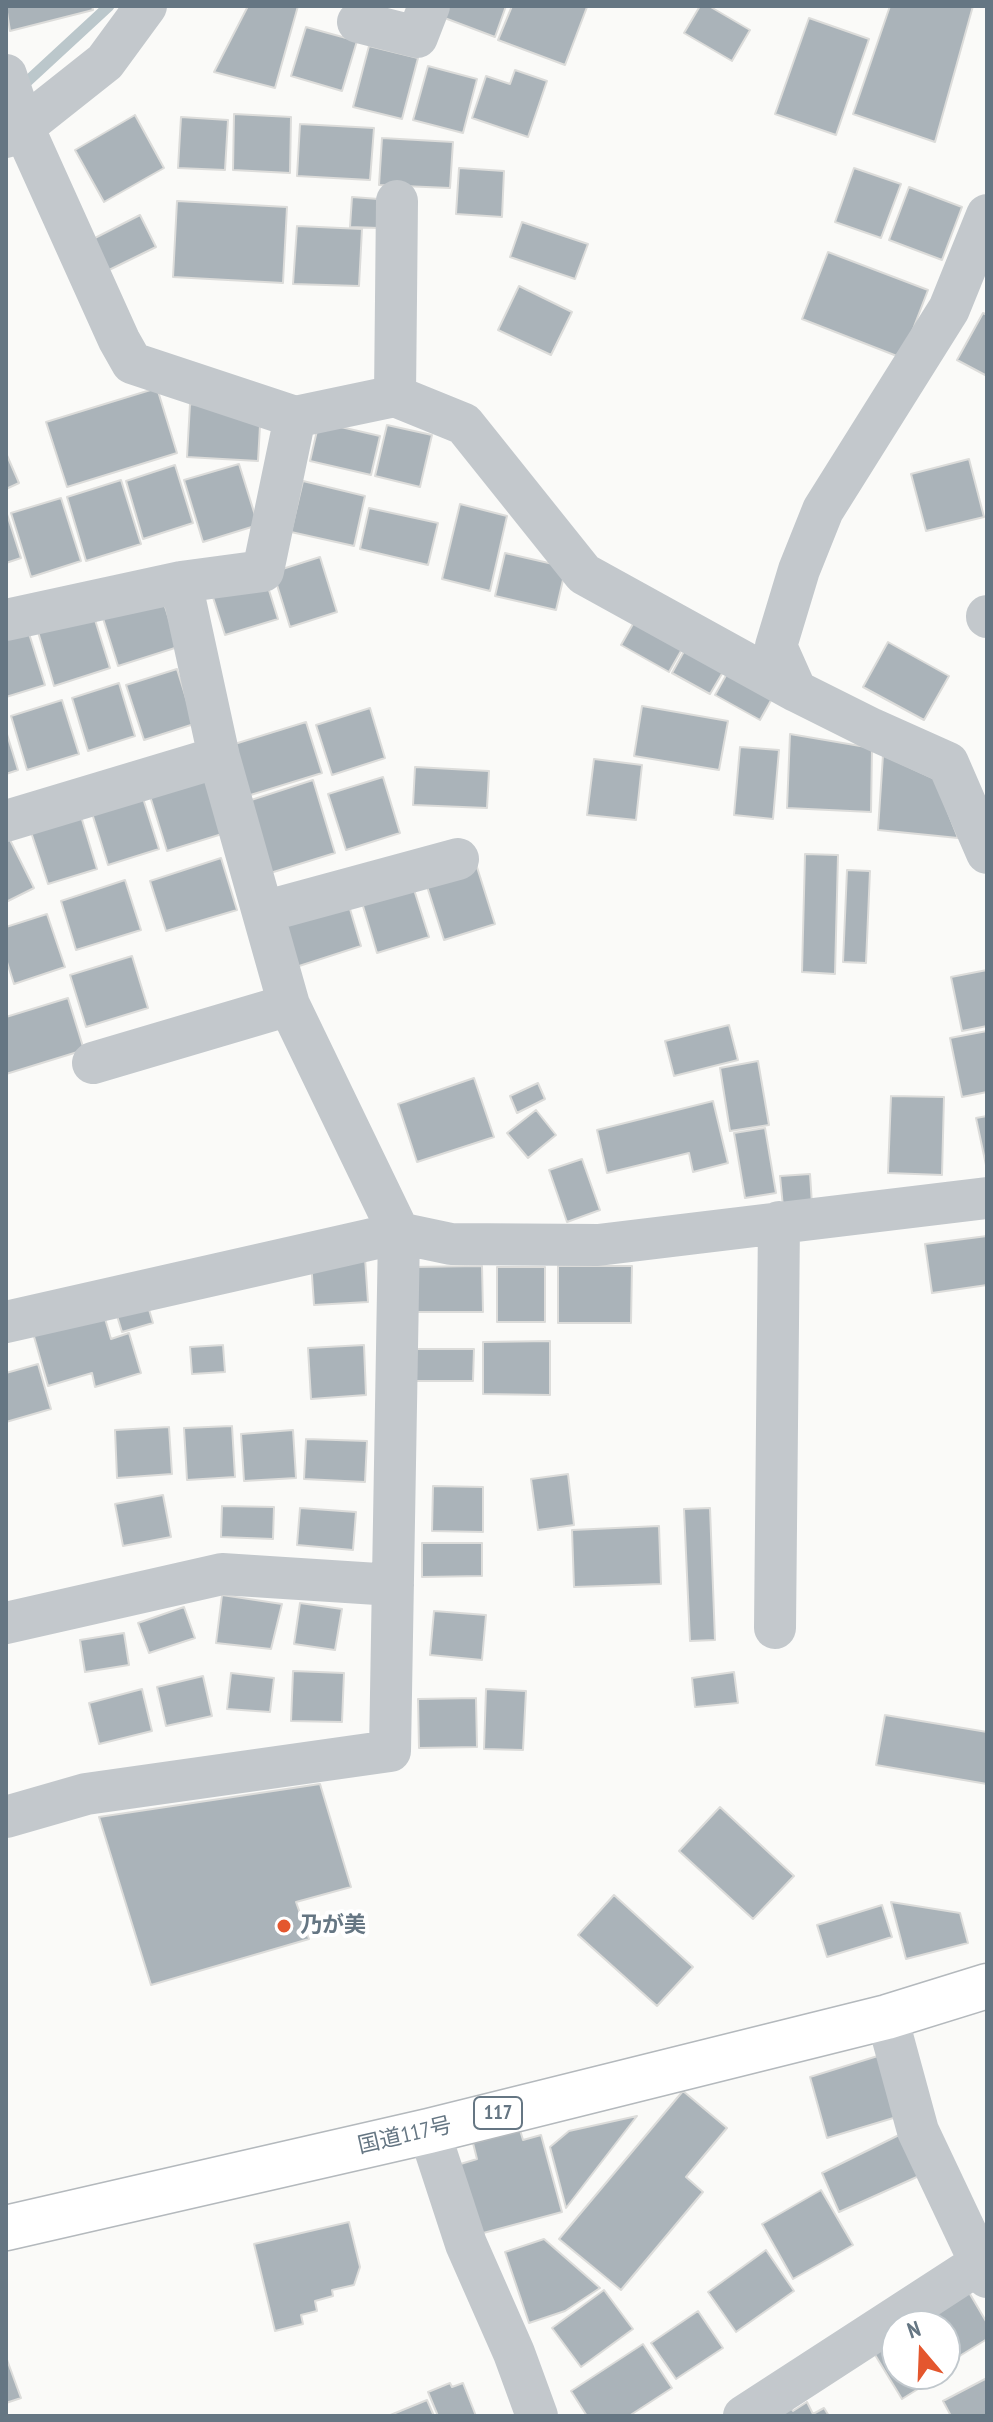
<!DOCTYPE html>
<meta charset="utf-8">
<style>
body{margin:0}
#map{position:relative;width:993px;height:2422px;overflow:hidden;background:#fafaf8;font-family:"PT Sans Narrow",sans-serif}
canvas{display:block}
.frame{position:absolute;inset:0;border:8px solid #657683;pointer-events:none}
.north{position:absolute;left:881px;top:2310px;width:80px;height:80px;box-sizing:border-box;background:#fff;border:2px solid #c1c8cd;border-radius:50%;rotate:341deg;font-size:22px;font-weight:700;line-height:32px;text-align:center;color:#657683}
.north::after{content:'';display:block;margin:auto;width:28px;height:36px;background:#e4572e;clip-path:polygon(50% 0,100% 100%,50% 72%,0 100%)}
</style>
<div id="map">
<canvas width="993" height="2422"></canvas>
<div class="frame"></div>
<div class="north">N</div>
</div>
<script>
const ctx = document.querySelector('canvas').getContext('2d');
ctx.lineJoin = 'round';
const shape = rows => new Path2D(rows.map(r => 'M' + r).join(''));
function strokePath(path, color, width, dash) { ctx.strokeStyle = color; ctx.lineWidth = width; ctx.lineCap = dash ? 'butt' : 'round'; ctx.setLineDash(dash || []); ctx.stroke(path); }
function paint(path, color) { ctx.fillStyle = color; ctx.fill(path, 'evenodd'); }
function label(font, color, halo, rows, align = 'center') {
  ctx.font = font + ' "PT Sans Narrow","Noto Sans JP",sans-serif'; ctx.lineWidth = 8; ctx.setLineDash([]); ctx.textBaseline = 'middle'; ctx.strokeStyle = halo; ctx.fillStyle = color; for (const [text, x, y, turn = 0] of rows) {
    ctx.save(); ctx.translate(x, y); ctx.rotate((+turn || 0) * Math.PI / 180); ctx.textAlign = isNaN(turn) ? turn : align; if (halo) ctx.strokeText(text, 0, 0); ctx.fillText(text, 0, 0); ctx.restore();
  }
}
strokePath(shape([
 [18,90,109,6]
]), '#bbc7cb', 11);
const building = shape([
 [6,6,92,6,93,10,10,31,6,6],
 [248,6,298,6,275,88,214,72,248,6],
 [446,6,506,6,495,37,442,17,446,6],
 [512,6,587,7,565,65,498,40,512,6],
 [700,6,709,6,750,30,732,61,684,33,700,6],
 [890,6,973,6,935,142,853,114,890,6],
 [809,18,869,39,836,135,775,114,809,18],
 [306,27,357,41,342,91,291,76,306,27],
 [369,46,418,58,402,119,353,107,369,46],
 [428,66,477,79,463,133,413,120,428,66],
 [515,70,547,81,528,137,472,118,486,76,510,84,515,70],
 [234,114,291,117,290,173,233,170,234,114],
 [135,115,164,168,104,202,75,150,135,115],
 [181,117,228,120,225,170,178,168,181,117],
 [300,124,374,128,370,180,297,176,300,124],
 [382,138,453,142,450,188,379,185,382,138],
 [459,168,504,171,502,217,456,214,459,168],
 [854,168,901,184,881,238,835,222,854,168],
 [909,187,962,207,942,260,889,240,909,187],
 [352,197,379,199,378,228,350,227,352,197],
 [177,201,287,207,283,283,173,277,177,201],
 [140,215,156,247,107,271,91,240,140,215],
 [522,222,588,244,575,279,510,257,522,222],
 [297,226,362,229,359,286,293,284,297,226],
 [828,252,928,290,902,358,802,319,828,252],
 [519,286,572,312,551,355,498,330,519,286],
 [983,313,987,315,987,376,957,360,983,313],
 [157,388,177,453,67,487,46,422,157,388],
 [190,404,261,408,258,461,187,457,190,404],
 [319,422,380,436,371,475,310,461,319,422],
 [387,425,432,435,420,487,375,476,387,425],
 [6,453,19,483,6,489,6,453],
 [969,459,984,517,926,531,911,474,969,459],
 [239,464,258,525,203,542,184,480,239,464],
 [175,465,193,523,143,539,126,481,175,465],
 [121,480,141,544,86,561,67,497,121,480],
 [303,481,365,496,354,546,291,532,303,481],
 [61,498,81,561,31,577,11,513,61,498],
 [460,504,507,516,490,591,442,579,460,504],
 [369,508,438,523,428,565,360,549,369,508],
 [6,511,21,558,6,563,6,511],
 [505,553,566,567,556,610,495,596,505,553],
 [320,557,337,612,290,627,273,572,320,557],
 [263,571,278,619,225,635,210,588,263,571],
 [161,594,178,647,118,666,101,612,161,594],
 [91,607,110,668,54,686,36,625,91,607],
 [637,617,685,644,669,672,621,645,637,617],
 [27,627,45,685,6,697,6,633,27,627],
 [888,642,949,676,924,720,863,687,888,642],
 [687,646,726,667,710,694,672,673,687,646],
 [177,669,194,724,144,740,126,685,177,669],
 [729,670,774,695,760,720,715,695,729,670],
 [119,683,135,736,88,751,72,698,119,683],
 [62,700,79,754,27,770,11,716,62,700],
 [642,706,728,721,719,770,634,756,642,706],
 [370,708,385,758,332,775,316,725,370,708],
 [306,722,322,773,244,797,228,746,306,722],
 [6,731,18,770,6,774,6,731],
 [790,734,872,748,871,812,787,808,790,734],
 [740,747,779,750,773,819,734,815,740,747],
 [883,755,935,779,958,838,878,830,883,755],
 [594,759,642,765,636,820,587,815,594,759],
 [415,767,489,771,487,808,413,805,415,767],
 [383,777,400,833,346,850,328,794,383,777],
 [205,778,222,834,167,851,150,796,205,778],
 [313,780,335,853,267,874,245,802,313,780],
 [142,795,159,849,108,865,91,810,142,795],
 [80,813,97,869,48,884,30,829,80,813],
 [9,838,34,888,6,902,6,840,9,838],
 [805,854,838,855,835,974,802,972,805,854],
 [221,858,237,910,166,931,150,881,221,858],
 [476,864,495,924,444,940,425,880,476,864],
 [847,870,870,871,866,963,843,962,847,870],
 [125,880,141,930,76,950,61,901,125,880],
 [411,880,429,937,377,953,360,896,411,880],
 [347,899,361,946,296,967,282,920,347,899],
 [47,914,65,967,14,984,6,959,6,927,47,914],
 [132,956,148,1008,86,1027,70,975,132,956],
 [987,970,987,1026,962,1031,951,977,987,970],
 [68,998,84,1050,6,1074,6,1017,68,998],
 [729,1025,738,1060,674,1076,665,1041,729,1025],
 [987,1031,987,1092,962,1097,950,1038,987,1031],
 [758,1061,769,1125,730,1131,720,1068,758,1061],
 [474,1078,494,1137,417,1162,398,1104,474,1078],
 [538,1083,545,1099,517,1113,510,1096,538,1083],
 [891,1096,944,1097,942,1175,888,1173,891,1096],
 [713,1101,728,1163,693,1172,689,1153,607,1173,597,1130,713,1101],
 [536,1110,556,1135,528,1158,507,1133,536,1110],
 [987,1116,987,1165,986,1165,976,1118,987,1116],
 [765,1128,776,1193,745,1198,734,1133,765,1128],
 [582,1159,600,1210,567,1222,549,1170,582,1159],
 [810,1174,812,1204,783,1207,780,1176,810,1174],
 [987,1236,987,1285,932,1293,925,1244,987,1236],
 [365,1258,368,1302,314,1305,311,1261,365,1258],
 [482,1266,483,1312,411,1312,411,1267,482,1266],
 [558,1266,632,1266,631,1323,558,1323,558,1266],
 [497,1267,545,1267,545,1322,497,1322,497,1267],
 [145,1296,153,1323,122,1332,114,1306,145,1296],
 [101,1305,111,1339,129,1333,141,1373,95,1387,92,1373,48,1386,31,1326,101,1305],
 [550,1341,550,1395,483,1394,483,1342,550,1341],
 [223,1345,225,1372,192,1374,190,1347,223,1345],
 [364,1345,366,1395,311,1399,308,1348,364,1345],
 [408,1349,474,1349,473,1381,408,1381,408,1349],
 [38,1364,51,1409,6,1422,6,1373,38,1364],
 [232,1426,235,1477,187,1480,184,1428,232,1426],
 [169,1427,172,1474,117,1478,115,1430,169,1427],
 [293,1430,296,1478,244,1481,241,1434,293,1430],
 [306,1439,367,1441,365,1482,304,1479,306,1439],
 [568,1474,574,1525,538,1530,531,1479,568,1474],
 [433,1486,483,1487,483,1532,432,1531,433,1486],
 [163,1495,171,1537,123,1546,115,1504,163,1495],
 [222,1506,274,1507,273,1539,221,1537,222,1506],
 [300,1508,356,1512,353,1550,297,1545,300,1508],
 [710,1508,715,1640,690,1641,684,1509,710,1508],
 [659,1526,661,1584,574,1587,572,1530,659,1526],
 [422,1543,482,1543,482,1576,422,1577,422,1543],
 [222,1595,282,1604,271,1649,216,1643,222,1595],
 [300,1603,342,1609,335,1650,294,1644,300,1603],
 [184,1607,195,1638,149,1653,138,1623,184,1607],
 [434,1611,486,1615,482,1660,430,1655,434,1611],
 [124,1633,129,1665,85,1672,80,1640,124,1633],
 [293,1671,344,1673,342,1722,291,1721,293,1671],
 [734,1672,738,1703,695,1707,692,1678,734,1672],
 [231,1673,274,1678,270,1712,227,1709,231,1673],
 [203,1676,212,1716,166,1726,157,1687,203,1676],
 [142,1689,152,1731,99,1744,89,1703,142,1689],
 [486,1689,526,1691,523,1750,484,1749,486,1689],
 [476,1698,477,1747,419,1748,418,1699,476,1698],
 [885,1715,987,1732,987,1784,876,1765,885,1715],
 [320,1784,351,1887,296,1902,309,1939,151,1985,99,1817,320,1784],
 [720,1807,794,1876,753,1919,679,1851,720,1807],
 [614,1895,693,1967,657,2006,578,1935,614,1895],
 [891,1902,960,1913,968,1943,906,1959,891,1902],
 [882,1905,892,1937,827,1957,817,1925,882,1905],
 [881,2055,900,2116,827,2138,810,2077,881,2055],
 [683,2091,727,2128,686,2177,703,2192,621,2290,559,2239,683,2091],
 [637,2116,566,2208,550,2147,569,2131,637,2116],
 [520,2130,523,2140,541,2135,562,2212,472,2236,454,2166,477,2159,473,2143,520,2130],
 [901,2134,919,2176,839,2212,822,2173,901,2134],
 [821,2190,853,2245,793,2279,762,2224,821,2190],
 [349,2222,360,2267,354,2285,332,2290,333,2296,315,2301,317,2311,301,2315,303,2324,275,2331,254,2244,349,2222],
 [544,2239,600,2288,565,2311,529,2323,505,2252,544,2239],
 [766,2250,794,2291,736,2332,708,2292,766,2250],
 [967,2289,987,2323,987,2339,950,2362,945,2354,945,2326,928,2326,922,2315,967,2289],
 [604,2290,633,2329,581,2367,552,2328,604,2290],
 [698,2311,723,2348,676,2379,651,2343,698,2311],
 [897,2328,897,2374,942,2374,902,2399,869,2345,897,2328],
 [643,2344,672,2388,629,2416,587,2416,571,2391,643,2344],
 [6,2357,21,2398,6,2403,6,2357],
 [987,2378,987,2416,951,2416,943,2401,987,2378],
 [450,2383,452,2387,463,2383,476,2416,438,2416,428,2392,450,2383],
 [427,2400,434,2416,388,2416,427,2400],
 [807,2402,813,2414,824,2408,829,2416,758,2416,788,2404,793,2411,807,2402]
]);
paint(building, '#aab3b9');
strokePath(building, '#dcdcda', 2);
const trunk = shape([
 [6,2228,429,2131,887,2017,987,1986]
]);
strokePath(trunk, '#b4b9bd', 47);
strokePath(shape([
 [358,22,417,37,429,6],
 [6,75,23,127,119,340,132,363,295,417,395,396,464,424,584,574,796,691],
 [6,137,23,127,105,62,146,6],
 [987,215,949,309,823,510,799,570,776,646,796,691,872,729,948,763,987,853],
 [395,396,397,201],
 [987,616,987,617],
 [6,620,181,582,263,571,295,417],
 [6,821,219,757],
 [263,912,458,859],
 [93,1063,289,1005],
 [6,1322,399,1233,451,1244,598,1245,987,1198],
 [6,1623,222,1574,393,1585],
 [775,1628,779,1222],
 [6,1817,86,1794,390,1751,399,1233,289,1005,219,757,181,582],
 [887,2017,918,2131,987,2277],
 [429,2131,466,2244,514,2353,537,2416],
 [744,2416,980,2263]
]), '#c3c8cc', 42);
strokePath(trunk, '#fff', 44);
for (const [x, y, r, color] of [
 [284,1926,8,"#e4572e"]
]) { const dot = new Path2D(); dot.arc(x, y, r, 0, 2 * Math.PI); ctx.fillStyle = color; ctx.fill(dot); strokePath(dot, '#fff', 3); }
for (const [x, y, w] of [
 [498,2113,48]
]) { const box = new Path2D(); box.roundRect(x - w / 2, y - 16, w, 32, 6); ctx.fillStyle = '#fff'; ctx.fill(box); strokePath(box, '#657683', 2); }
label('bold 20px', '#657683', null, [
 ["117",498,2113]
]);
label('bold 22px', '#657683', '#fff', [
 ["乃が美",300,1926]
], 'left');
label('22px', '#657683', '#fff', [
 ["国道117号",405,2136,-13]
]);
</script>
